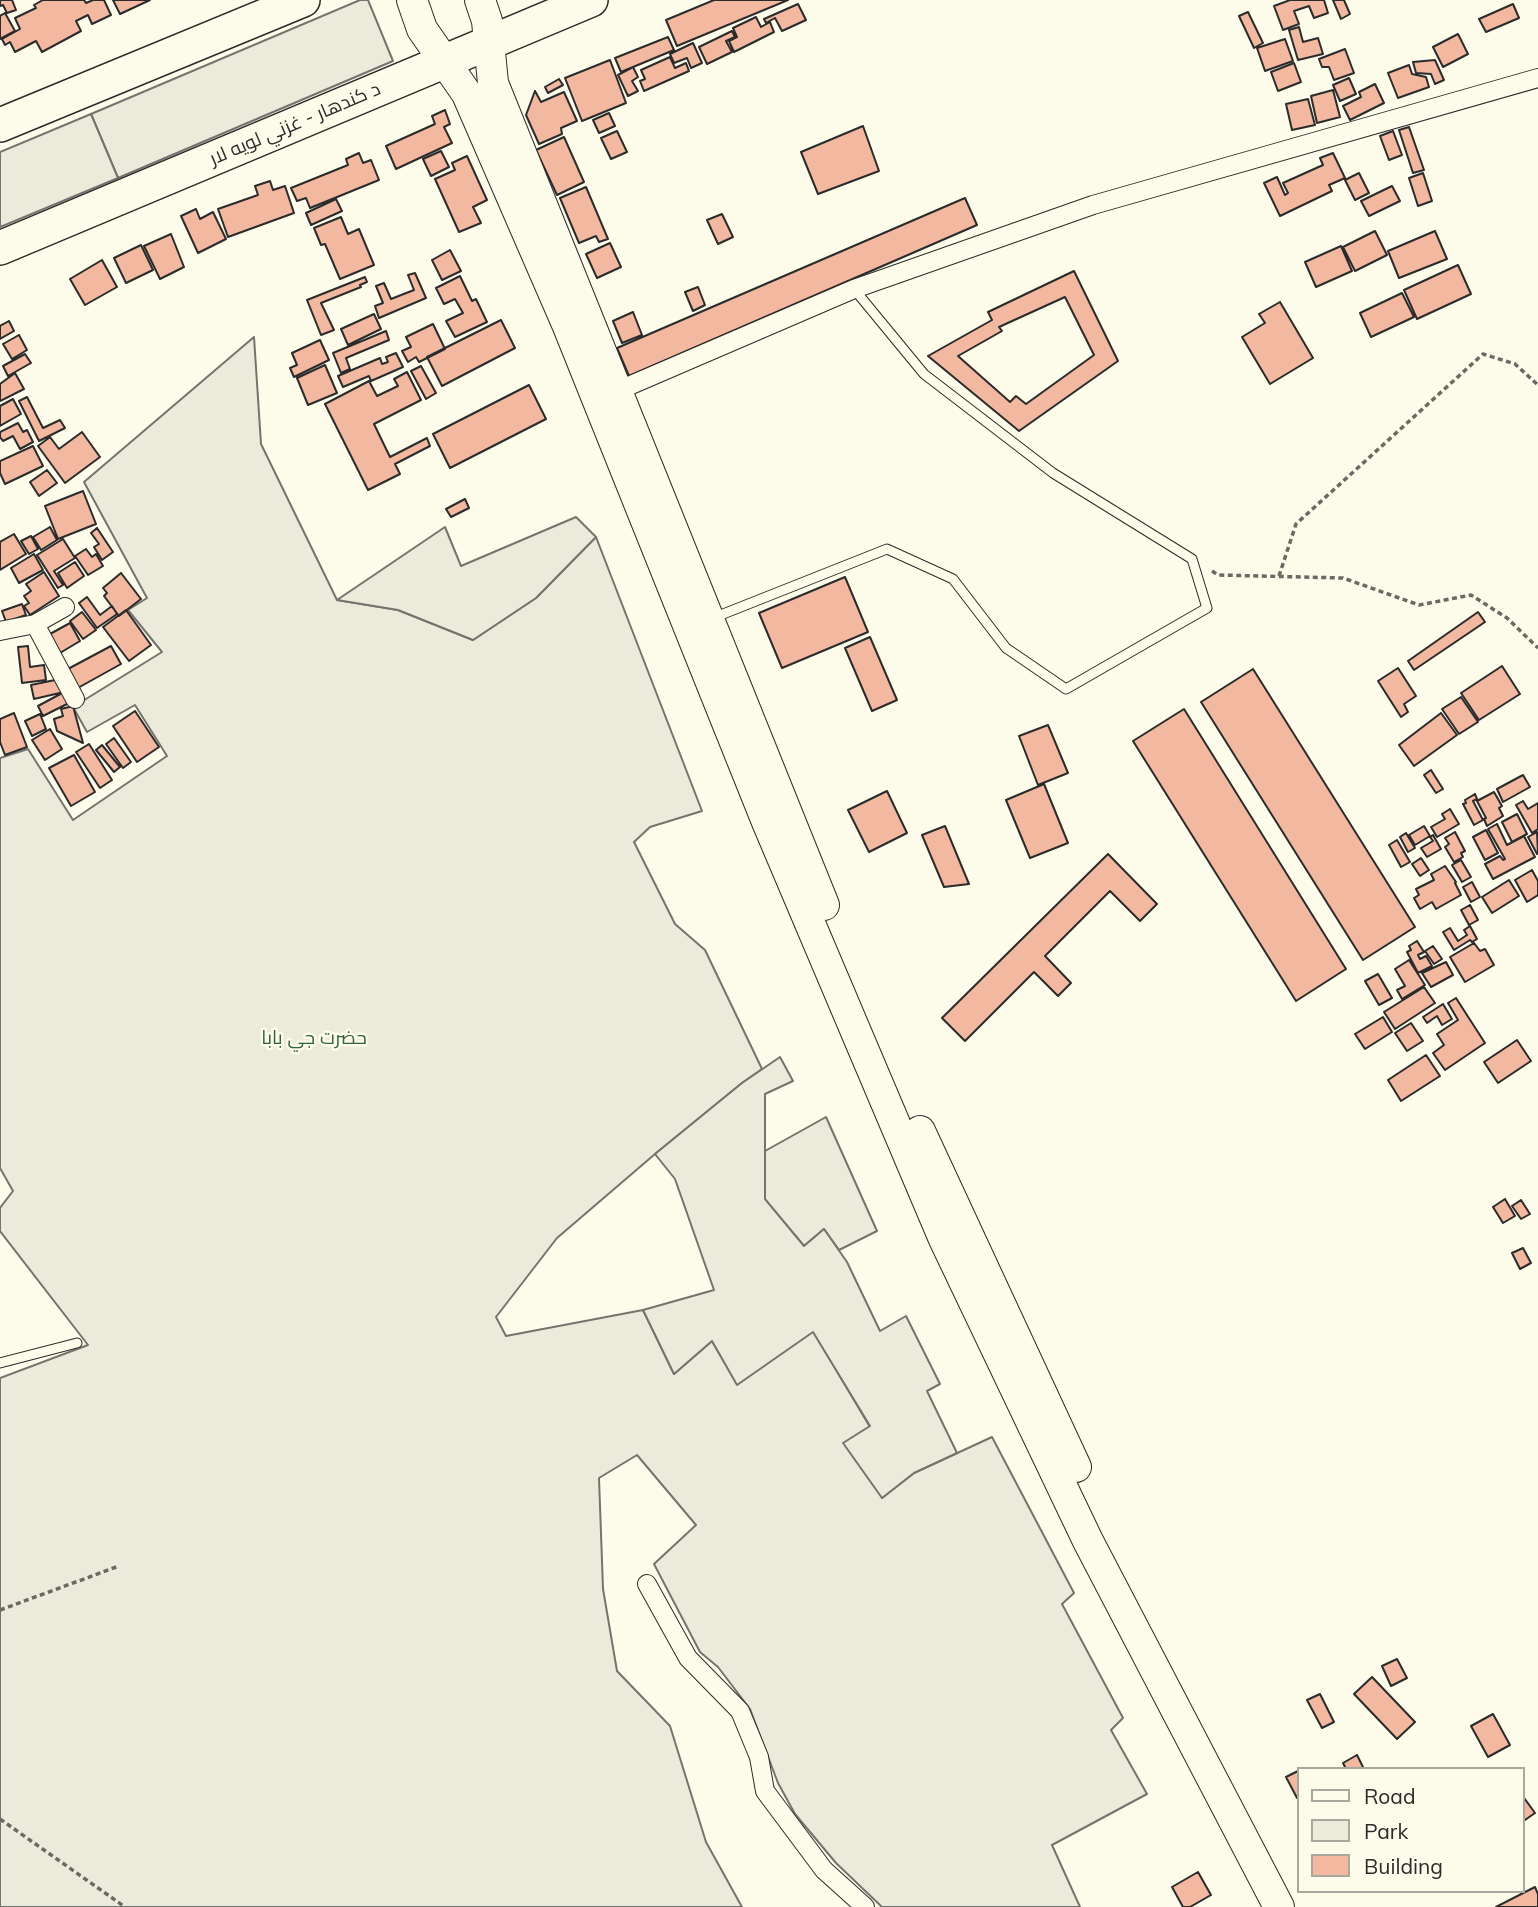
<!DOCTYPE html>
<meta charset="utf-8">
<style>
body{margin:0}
#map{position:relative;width:1538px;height:1907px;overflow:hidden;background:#fdfbea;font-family:Mulish,sans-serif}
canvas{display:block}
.legend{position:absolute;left:1297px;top:1767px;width:228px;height:126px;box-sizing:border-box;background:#fdfbea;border:2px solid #a9a89e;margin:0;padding:9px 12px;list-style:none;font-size:21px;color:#2b2b2b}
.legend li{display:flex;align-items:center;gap:14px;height:35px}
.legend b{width:35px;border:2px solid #a9a89e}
</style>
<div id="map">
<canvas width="1538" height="1907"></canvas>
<ul class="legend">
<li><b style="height:9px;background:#fdfbea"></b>Road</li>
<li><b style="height:19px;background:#ecebdb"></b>Park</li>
<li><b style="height:19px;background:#f2b8a0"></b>Building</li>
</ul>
</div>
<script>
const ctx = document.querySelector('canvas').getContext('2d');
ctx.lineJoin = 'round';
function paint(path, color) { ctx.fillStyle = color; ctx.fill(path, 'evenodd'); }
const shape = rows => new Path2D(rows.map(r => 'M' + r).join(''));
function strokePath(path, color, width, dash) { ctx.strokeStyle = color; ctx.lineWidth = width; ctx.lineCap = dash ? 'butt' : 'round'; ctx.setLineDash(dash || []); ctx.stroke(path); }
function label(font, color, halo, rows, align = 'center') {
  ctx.font = font + ' Mulish,Cairo,sans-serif'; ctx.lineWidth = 5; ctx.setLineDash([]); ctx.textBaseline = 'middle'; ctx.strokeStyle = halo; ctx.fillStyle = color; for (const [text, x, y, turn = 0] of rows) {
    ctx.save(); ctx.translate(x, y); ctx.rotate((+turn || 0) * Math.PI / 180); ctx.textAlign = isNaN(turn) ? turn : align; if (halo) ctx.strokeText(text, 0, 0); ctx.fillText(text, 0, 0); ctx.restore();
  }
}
const green = shape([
 [360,0,368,0,393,61,118,178,91,114,360,0],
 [254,337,261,444,337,600,398,610,473,640,536,598,596,537,702,811,650,827,634,842,675,924,705,950,762,1069,742,1083,655,1154,557,1238,496,1317,506,1336,643,1310,674,1374,712,1341,737,1384,813,1331,870,1427,882,1498,914,1473,992,1437,1074,1593,1062,1604,1123,1718,1111,1730,1147,1794,1052,1845,1080,1907,882,1907,836,1863,795,1814,778,1783,750,1709,718,1667,700,1652,654,1564,696,1525,637,1455,599,1478,603,1589,617,1671,670,1726,706,1842,742,1907,0,1907,0,1378,88,1345,0,1231,0,1208,13,1191,0,1168,0,758,28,749,73,820,167,756,135,705,87,732,73,707,162,652,128,610,147,598,84,482,254,337],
 [826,1117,877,1231,839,1250,824,1229,804,1246,764,1199,765,1151,826,1117]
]);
paint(green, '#ecebdb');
strokePath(green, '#74746e', 2);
const parking = shape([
 [91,114,118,178,0,227,0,152,91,114],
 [576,517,596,537,536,598,473,640,398,610,337,600,445,527,461,566,576,517],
 [780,1057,793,1081,765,1094,765,1199,804,1246,824,1229,847,1262,880,1331,906,1316,940,1384,927,1391,957,1453,914,1473,882,1498,843,1443,870,1426,813,1332,737,1385,712,1341,674,1374,643,1310,714,1290,675,1179,655,1154,742,1083,780,1057]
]);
paint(parking, '#eceadb');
strokePath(parking, '#74746e', 2);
const building = shape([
 [0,0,12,0,16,10,7,13,3,5,0,6,0,0],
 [43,0,84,0,86,3,93,0,104,0,111,15,92,24,88,15,76,21,81,31,42,52,36,41,15,52,10,42,5,45,2,39,20,29,15,18,36,8,34,5,43,0],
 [113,0,150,0,120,14,113,0],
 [714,0,788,0,677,46,666,20,714,0],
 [1290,0,1324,0,1328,13,1314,18,1309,6,1294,11,1299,24,1283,30,1274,6,1290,0],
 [1333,0,1344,0,1350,14,1341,19,1333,0],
 [798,4,806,20,782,31,775,18,766,23,764,19,798,4],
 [1513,4,1519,18,1486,32,1479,19,1513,4],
 [1248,12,1263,43,1254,48,1239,16,1248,12],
 [5,13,15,31,0,39,0,16,5,13],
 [756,17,761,27,770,22,774,32,734,52,729,41,737,37,733,28,756,17],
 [1299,27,1303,42,1318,38,1323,54,1298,60,1289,30,1299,27],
 [732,31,735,37,726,41,732,52,707,64,699,47,732,31],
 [1458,34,1468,54,1443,67,1433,47,1458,34],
 [668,37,674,50,621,72,615,58,668,37],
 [1285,39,1293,61,1265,71,1257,48,1285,39],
 [693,43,702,63,691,68,687,58,674,63,670,54,693,43],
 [1345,49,1354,73,1334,80,1329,67,1322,67,1319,59,1345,49],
 [670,57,675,68,686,63,689,71,644,91,640,81,645,79,641,70,670,57],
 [610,60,626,103,582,121,565,78,610,60],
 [1435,60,1444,80,1435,84,1431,74,1416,73,1413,62,1435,60],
 [1294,63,1301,82,1278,91,1271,72,1294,63],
 [1409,65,1412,74,1426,77,1429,87,1398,98,1388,73,1409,65],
 [633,67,638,77,632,81,638,91,628,96,618,75,633,67],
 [1349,78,1356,94,1340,101,1333,85,1349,78],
 [559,79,563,85,548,93,545,87,559,79],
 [1375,84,1384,103,1350,120,1343,106,1361,97,1359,92,1375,84],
 [1333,90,1340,117,1317,123,1311,96,1333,90],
 [535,91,541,102,564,92,577,121,561,128,562,134,539,144,526,115,535,91],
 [1308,99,1315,125,1292,130,1286,104,1308,99],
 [445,110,450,124,444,127,452,143,396,169,386,146,435,124,432,116,445,110],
 [609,113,615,126,599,133,593,120,609,113],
 [863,126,879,171,818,194,801,152,863,126],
 [1409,127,1424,170,1413,173,1399,130,1409,127],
 [617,131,627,152,611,159,601,138,617,131],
 [1393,131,1402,155,1389,160,1380,136,1393,131],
 [564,137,584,182,557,195,536,150,564,137],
 [441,151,449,167,431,176,423,159,441,151],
 [359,153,363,163,371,160,379,180,310,208,306,198,297,201,291,188,348,165,346,159,359,153],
 [1333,153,1345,178,1329,185,1332,191,1280,216,1264,183,1277,177,1285,195,1288,193,1283,183,1323,165,1320,158,1333,153],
 [467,156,487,200,473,207,481,223,459,232,435,179,455,170,452,163,467,156],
 [1359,173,1369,193,1355,200,1345,180,1359,173],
 [1423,173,1432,201,1418,206,1409,178,1423,173],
 [270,181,273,190,285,186,294,213,228,237,218,209,258,195,255,186,270,181],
 [1392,186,1400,201,1369,216,1361,201,1392,186],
 [586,187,608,239,599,242,596,236,579,243,560,198,586,187],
 [965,198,977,225,629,376,617,348,965,198],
 [336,199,342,211,311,225,306,213,336,199],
 [196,209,200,219,213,212,226,239,198,253,181,216,196,209],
 [722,214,733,237,718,244,707,220,722,214],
 [341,217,348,234,359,229,374,265,340,279,325,244,321,245,314,228,341,217],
 [1375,231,1387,255,1355,271,1343,247,1375,231],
 [1435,231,1447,259,1399,278,1388,251,1435,231],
 [171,234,184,267,160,279,144,246,171,234],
 [610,243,621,267,597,278,586,254,610,243],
 [141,245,153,270,126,283,114,258,141,245],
 [1341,246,1352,271,1316,287,1305,262,1341,246],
 [450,250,461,271,442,280,432,260,450,250],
 [102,260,117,287,85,305,70,279,102,260],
 [1458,265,1471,294,1417,319,1404,290,1458,265],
 [1074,271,1118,361,1019,431,928,356,992,320,988,312,1074,271],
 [1065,297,1094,355,1026,404,1016,396,1010,402,958,356,1002,331,999,327,1065,297],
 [415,273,426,298,379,318,375,306,383,303,376,286,384,283,391,299,414,290,408,275,415,273],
 [460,276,472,301,476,299,487,322,455,337,446,321,463,313,455,299,444,304,436,288,460,276],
 [365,277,367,282,360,285,361,287,321,303,334,330,321,335,307,300,365,277],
 [698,287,705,305,693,311,685,292,698,287],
 [1402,293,1414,317,1371,337,1360,313,1402,293],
 [1280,302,1313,358,1270,384,1242,337,1265,323,1259,314,1280,302],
 [633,312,642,335,622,343,613,321,633,312],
 [374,314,381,329,348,345,341,329,374,314],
 [501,320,515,348,442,386,427,357,501,320],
 [9,321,14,331,0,339,0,326,9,321],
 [433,324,445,349,419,362,416,357,408,362,402,351,411,347,406,337,433,324],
 [386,331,389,340,346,358,350,369,341,373,333,353,386,331],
 [19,335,27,350,12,359,3,344,19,335],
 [320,340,329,360,294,377,290,368,297,365,292,353,320,340],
 [396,353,403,367,371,381,369,376,343,387,338,376,380,358,382,364,388,362,386,357,396,353],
 [25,354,31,363,8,376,3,366,25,354],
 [325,365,337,393,308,405,297,378,325,365],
 [421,366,436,393,426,399,411,371,421,366],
 [407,372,421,400,374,424,390,457,427,438,430,446,395,464,400,474,368,490,325,404,369,381,377,396,398,386,394,379,407,372],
 [15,373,24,389,0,401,0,384,15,373],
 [529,385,546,419,450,468,433,434,529,385],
 [27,397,43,428,60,420,65,428,39,441,19,401,27,397],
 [13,399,21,414,0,426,0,406,13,399],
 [18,423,23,432,27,430,33,442,20,449,13,436,3,441,0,437,0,432,18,423],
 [82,432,100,457,65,483,38,446,50,437,59,449,82,432],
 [33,446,43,466,5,484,0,473,0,461,33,446],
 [47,470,57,483,39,496,30,482,47,470],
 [83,491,96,524,58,539,45,506,83,491],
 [465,499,469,508,451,517,446,509,465,499],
 [50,527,57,540,41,550,33,537,50,527],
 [97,528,113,552,102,560,94,547,99,544,91,533,97,528],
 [14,534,26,554,0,570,0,542,14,534],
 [31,536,38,549,29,554,21,541,31,536],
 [63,539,75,558,54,571,63,585,58,588,37,555,63,539],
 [86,549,92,557,96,554,103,566,88,575,75,556,86,549],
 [34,554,43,570,19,583,11,568,34,554],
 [75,562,84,576,67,588,58,573,75,562],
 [44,572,59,596,30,615,24,606,29,603,24,596,31,591,26,584,44,572],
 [121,573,141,599,119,616,104,596,107,593,103,588,121,573],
 [845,577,868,632,782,668,759,613,845,577],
 [87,597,100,615,112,606,117,614,97,628,79,603,87,597],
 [22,604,26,615,6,622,2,611,22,604],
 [126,610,151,645,129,661,103,627,126,610],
 [82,612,96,630,83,639,70,621,82,612],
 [1478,612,1485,622,1414,670,1408,661,1478,612],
 [70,623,80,641,60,653,50,634,70,623],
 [870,637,897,700,872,711,845,648,870,637],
 [28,646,30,667,44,665,46,680,22,683,18,647,28,646],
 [111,646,121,664,76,689,66,670,111,646],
 [1502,666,1520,694,1479,720,1461,693,1502,666],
 [1398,668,1416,696,1404,704,1408,712,1401,717,1378,681,1398,668],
 [1253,669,1415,927,1363,960,1201,702,1253,669],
 [55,680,64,692,34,699,31,685,55,680],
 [64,692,69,703,43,716,38,706,64,692],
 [1461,697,1478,722,1459,734,1442,709,1461,697],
 [73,706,83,743,57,731,54,719,63,716,61,709,73,706],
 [1184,709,1346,969,1296,1001,1133,741,1184,709],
 [135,711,159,747,137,762,113,726,135,711],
 [14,713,27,747,5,755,0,742,0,719,14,713],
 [1441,713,1457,735,1414,766,1399,745,1441,713],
 [40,714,46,729,32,736,25,721,40,714],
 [1048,725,1068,773,1038,785,1019,736,1048,725],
 [50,729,62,749,45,760,32,740,50,729],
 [114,738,131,762,123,768,106,744,114,738],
 [89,744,112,780,100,788,76,752,89,744],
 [102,745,120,767,114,772,96,750,102,745],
 [74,755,95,792,71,806,49,768,74,755],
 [1431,770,1443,789,1436,793,1424,775,1431,770],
 [1523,775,1530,787,1503,802,1497,789,1523,775],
 [1044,784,1068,843,1030,858,1006,800,1044,784],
 [887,791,907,833,869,852,848,810,887,791],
 [1494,792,1502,806,1499,808,1503,816,1487,826,1484,819,1486,818,1477,801,1494,792],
 [1475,794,1477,799,1473,801,1483,820,1474,825,1463,804,1466,803,1465,800,1475,794],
 [1523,801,1528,809,1538,803,1538,829,1532,833,1516,805,1523,801],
 [1450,809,1459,824,1437,837,1431,827,1445,819,1442,814,1450,809],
 [1517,814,1527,834,1512,842,1502,822,1517,814],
 [1497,824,1507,845,1524,836,1535,857,1493,879,1485,864,1500,856,1503,860,1505,859,1488,829,1497,824],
 [945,826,969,884,944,887,922,835,945,826],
 [1424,826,1430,836,1415,845,1409,835,1424,826],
 [1486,830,1498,853,1485,860,1473,837,1486,830],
 [1455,832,1465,851,1461,853,1463,857,1454,862,1445,847,1449,844,1445,838,1455,832],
 [1537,832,1538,853,1537,854,1528,837,1537,832],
 [1406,833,1415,848,1408,852,1400,837,1406,833],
 [1433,835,1441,849,1427,857,1421,848,1433,841,1430,837,1433,835],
 [1397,840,1410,862,1401,867,1389,845,1397,840],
 [1108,854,1157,904,1140,921,1110,891,1045,956,1071,983,1058,996,1034,972,965,1041,942,1018,1108,854],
 [1421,858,1429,870,1420,876,1412,864,1421,858],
 [1461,860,1471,877,1462,882,1452,865,1461,860],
 [1445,866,1456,882,1455,883,1461,895,1436,909,1432,902,1420,909,1414,898,1419,895,1416,889,1434,880,1431,874,1445,866],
 [1532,870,1538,881,1538,895,1527,902,1515,880,1532,870],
 [1509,880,1519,896,1492,913,1482,897,1509,880],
 [1472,882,1480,897,1471,902,1463,887,1472,882],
 [1470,905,1478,920,1469,925,1461,910,1470,905],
 [1470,926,1477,939,1472,942,1470,940,1454,950,1443,932,1450,928,1458,941,1467,935,1464,930,1470,926],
 [1417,941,1424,952,1418,955,1420,959,1426,956,1432,966,1418,973,1407,952,1411,950,1409,946,1417,941],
 [1474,943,1480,951,1485,949,1494,965,1465,982,1450,957,1474,943],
 [1433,946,1442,959,1434,964,1425,951,1433,946],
 [1409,960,1425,985,1402,999,1397,990,1405,986,1395,969,1409,960],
 [1446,962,1453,975,1431,987,1422,973,1446,962],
 [1378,974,1392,998,1379,1005,1365,981,1378,974],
 [1424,987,1435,1003,1395,1029,1384,1012,1424,987],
 [1456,998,1485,1043,1445,1070,1433,1053,1444,1045,1437,1034,1458,1020,1448,1003,1456,998],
 [1443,1004,1452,1019,1442,1025,1437,1016,1427,1023,1423,1017,1443,1004],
 [1383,1017,1392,1032,1365,1049,1355,1034,1383,1017],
 [1411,1023,1423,1041,1407,1051,1395,1033,1411,1023],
 [1517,1040,1531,1061,1498,1083,1484,1062,1517,1040],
 [1426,1055,1440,1076,1401,1101,1388,1080,1426,1055],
 [1505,1199,1515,1216,1503,1223,1493,1207,1505,1199],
 [1521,1200,1530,1214,1521,1219,1512,1206,1521,1200],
 [1523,1248,1531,1263,1520,1269,1512,1253,1523,1248],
 [1397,1659,1407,1678,1391,1686,1382,1666,1397,1659],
 [1372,1677,1415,1722,1397,1739,1354,1694,1372,1677],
 [1320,1694,1334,1722,1322,1728,1307,1700,1320,1694],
 [1493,1714,1510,1745,1488,1757,1471,1726,1493,1714],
 [1357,1755,1364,1769,1346,1769,1343,1763,1357,1755],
 [1298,1771,1298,1798,1297,1798,1286,1777,1298,1771],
 [1522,1795,1535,1813,1525,1820,1522,1816,1522,1795],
 [1198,1872,1211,1895,1190,1907,1183,1907,1172,1887,1198,1872],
 [1535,1887,1538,1894,1538,1907,1496,1907,1535,1887]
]);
paint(building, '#f2b8a0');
strokePath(building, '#2b2b2b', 2);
const lane = shape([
 [713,618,887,549,953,579,1006,648,1066,689,1207,608,1192,559,1053,473,924,374,854,289],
 [0,1363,77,1343]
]);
const street = shape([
 [617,391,854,289,1093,205,1538,78],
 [35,624,75,699],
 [0,631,35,624,65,607],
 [647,1584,688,1658,740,1711,759,1757,765,1791,824,1870,865,1907]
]);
const primary = shape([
 [412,0,422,29,467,94,567,324,767,822,943,1237,1088,1541,1279,1907],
 [480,0,487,21,493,83,824,905],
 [920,1131,1076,1467]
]);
const highway = shape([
 [0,125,303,0],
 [0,248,591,0]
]);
strokePath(lane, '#2b2b2b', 11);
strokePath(street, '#2b2b2b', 20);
strokePath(primary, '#2b2b2b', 32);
strokePath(highway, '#2b2b2b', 36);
strokePath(shape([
 [1212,571,1218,575,1343,578,1419,605,1471,595,1507,618,1538,648],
 [1279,576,1296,524,1483,354,1515,364,1538,385],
 [0,1610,119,1566],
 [0,1819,125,1907]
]), '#6a6964', 3.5, [5, 3.5]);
strokePath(lane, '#fdfbea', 9);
strokePath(street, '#fdfbea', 18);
strokePath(primary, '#fdfbea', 30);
strokePath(highway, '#fdfbea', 33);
label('19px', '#2b2b2b', '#fdfbea', [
 ["د کندهار - غزني لويه لار",295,124,-23]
]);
label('19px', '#34623c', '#fdfbea', [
 ["حضرت جي بابا",314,1038]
]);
</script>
